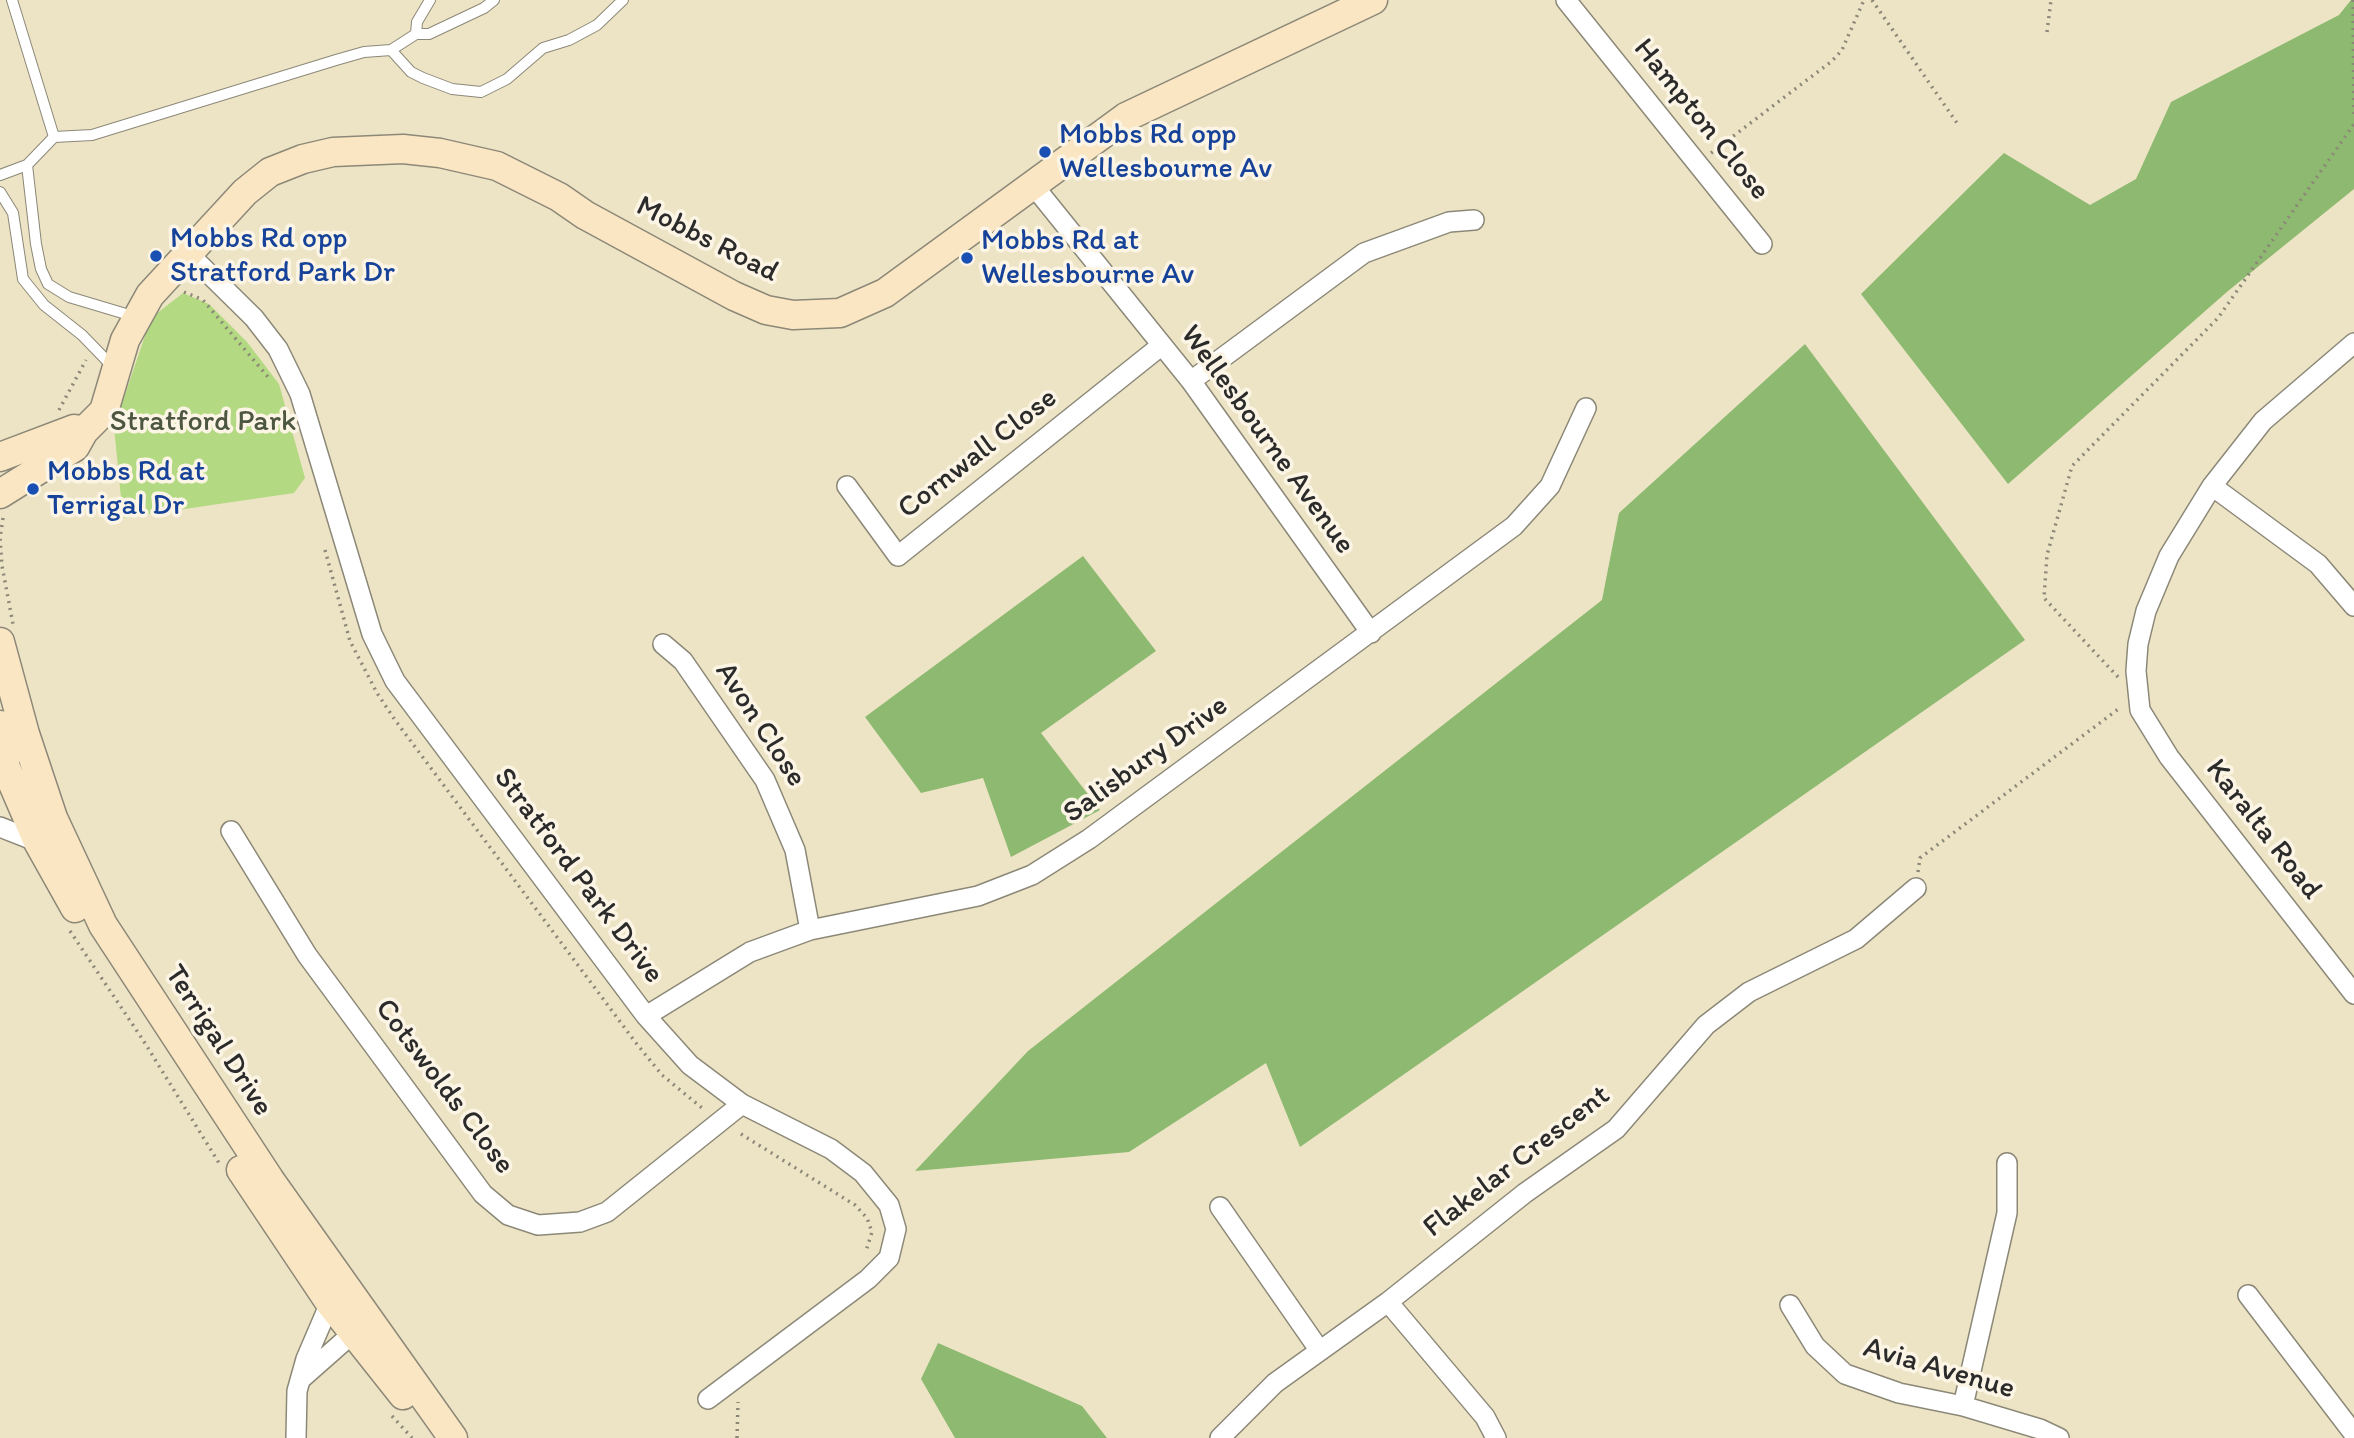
<!DOCTYPE html>
<style>
body{margin:0}
canvas{display:block;background:#ede4c5}
</style>
<canvas width="2354" height="1438"></canvas>
<script>
const ctx = document.querySelector('canvas').getContext('2d');
ctx.lineJoin = 'round';
function paint(path, color) { ctx.fillStyle = color; ctx.fill(path, 'evenodd'); }
const shape = rows => new Path2D(rows.map(r => 'M' + r).join(''));
function strokePath(path, color, width, dash) { ctx.strokeStyle = color; ctx.lineWidth = width; ctx.lineCap = dash ? 'butt' : 'round'; ctx.setLineDash(dash || []); ctx.stroke(path); }
function label(font, color, halo, rows, align = 'center') {
  ctx.font = font + ' Itim,sans-serif'; ctx.lineWidth = 7; ctx.setLineDash([]); ctx.textBaseline = 'middle'; ctx.strokeStyle = halo; ctx.fillStyle = color; for (const [text, x, y, turn = 0] of rows) {
    ctx.save(); ctx.translate(x, y); ctx.rotate((+turn || 0) * Math.PI / 180); ctx.textAlign = isNaN(turn) ? turn : align; if (halo) ctx.strokeText(text, 0, 0); ctx.fillText(text, 0, 0); ctx.restore();
  }
}
paint(shape([
 [183,293,209,304,247,342,279,384,305,478,294,493,123,518,114,427,151,318]
]), '#b3d982');
paint(shape([
 [2351,0,2354,0,2354,189,2228,291,2008,484,1861,294,2004,153,2090,205,2136,179,2171,102,2339,15],
 [1805,344,2025,640,1300,1147,1266,1063,1129,1152,915,1171,1028,1051,1602,600,1619,513],
 [1083,556,1156,651,1041,733,1100,810,1011,857,983,778,921,793,865,717],
 [938,1343,1082,1406,1107,1438,955,1438,921,1379]
]), '#8eb970');
const lane = shape([
 [12,0,54,137],
 [416,34,417,22,430,0],
 [391,50,411,72,423,78,452,89,481,92,507,79,543,48,569,40,597,25,623,0],
 [27,165,36,244,41,269,48,284,69,297,136,317],
 [0,175,27,165,54,137,92,135,336,60,364,52,391,50,416,34,429,34,484,8,494,0],
 [0,192,13,213,23,279,44,305,82,335,114,368]
]);
const street = shape([
 [1566,0,1762,244],
 [1033,185,1191,381,1371,633],
 [189,254,254,318,278,349,300,394,372,634,395,681,646,1016,690,1065,742,1104,831,1149,863,1173,889,1205,896,1229,889,1258,868,1279,708,1399],
 [2354,343,2263,421,2212,486,2169,556,2146,611,2138,644,2136,671,2140,710,2169,757,2354,994],
 [1191,381,1364,253,1449,222,1474,220],
 [847,486,898,556,1162,345],
 [2212,486,2318,564,2354,606],
 [663,644,683,661,765,780,795,850,810,930],
 [0,827,38,842],
 [231,831,307,955,483,1194,508,1215,538,1225,580,1222,607,1212,742,1104],
 [646,1016,750,952,810,930,978,896,1032,875,1089,839,1514,526,1550,486,1586,408],
 [1220,1207,1320,1351],
 [2248,1295,2354,1434],
 [1388,1302,1485,1417,1496,1438],
 [1790,1305,1815,1346,1845,1374,1899,1393,1963,1406,2040,1429,2059,1438],
 [301,1379,352,1334],
 [1963,1406,2007,1213,2007,1163],
 [296,1438,297,1391,306,1359,330,1303],
 [1220,1438,1275,1383,1388,1302,1525,1193,1616,1129,1706,1025,1749,992,1856,939,1916,888]
]);
const secondary = shape([
 [0,457,74,429,84,431],
 [0,494,75,447,84,431,104,411,125,340,150,295,245,192,270,172,303,159,333,152,403,149,440,153,497,166,559,197,585,215,734,296,766,310,793,315,840,313,885,293,1126,117,1373,0],
 [0,642,25,734,53,818,103,925,270,1180,453,1438],
 [0,725,6,742,5,764],
 [0,754,38,842,75,908],
 [241,1170,330,1303,403,1395]
]);
strokePath(lane, '#8c8878', 12);
strokePath(street, '#8c8878', 22);
strokePath(secondary, '#8c8878', 31);
strokePath(shape([
 [1872,0,1959,126],
 [2353,0,2354,118],
 [2047,32,2051,0],
 [1711,153,1832,61,1842,50,1864,0],
 [184,292,203,300,268,377],
 [59,410,86,360],
 [3,518,0,538,2,566,13,624],
 [325,550,350,641,377,693,395,720,636,1043,662,1075,702,1108],
 [2118,677,2044,598,2047,555,2072,466,2218,318,2354,124],
 [1918,872,1920,858,2121,707],
 [70,931,143,1040,219,1163],
 [741,1134,855,1205,867,1218,872,1232,866,1251],
 [392,1416,412,1438],
 [737,1438,738,1402]
]), '#8c8878', 3.5, [2, 5]);
strokePath(lane, '#fff', 10);
strokePath(street, '#fff', 19);
strokePath(secondary, '#fbe6c3', 28);
for (const [x, y, r, color] of [
 [1045,152,7,"#1a4fb4"],
 [156,256,7,"#1a4fb4"],
 [967,258,7,"#1a4fb4"],
 [33,489,7,"#1a4fb4"]
]) { const dot = new Path2D(); dot.arc(x, y, r, 0, 2 * Math.PI); ctx.fillStyle = color; ctx.fill(dot); strokePath(dot, '#fcf5e5', 2.5); }
label('30px', '#2b2b2b', '#fcf5e5', [
 ["Hampton Close",1701,120,51],
 ["Mobbs Road",707,240,27],
 ["Wellesbourne Avenue",1267,440,54],
 ["Cornwall Close",978,454,-38],
 ["Avon Close",760,725,57],
 ["Salisbury Drive",1146,760,-36],
 ["Karalta Road",2263,830,52],
 ["Stratford Park Drive",578,876,53],
 ["Terrigal Drive",218,1041,57],
 ["Cotswolds Close",444,1087,53],
 ["Flakelar Crescent",1517,1162,-38],
 ["Avia Avenue",1939,1369,16]
]);
label('30px', '#164399', '#fcf5e5', [
 ["Mobbs Rd opp",1059,135],
 ["Wellesbourne Av",1059,169],
 ["Mobbs Rd opp",170,239],
 ["Stratford Park Dr",170,273],
 ["Mobbs Rd at",981,241],
 ["Wellesbourne Av",981,275],
 ["Mobbs Rd at",47,472],
 ["Terrigal Dr",47,506]
], 'left');
label('30px', '#4d5641', '#fcf5e5', [
 ["Stratford Park",203,422]
]);
</script>
